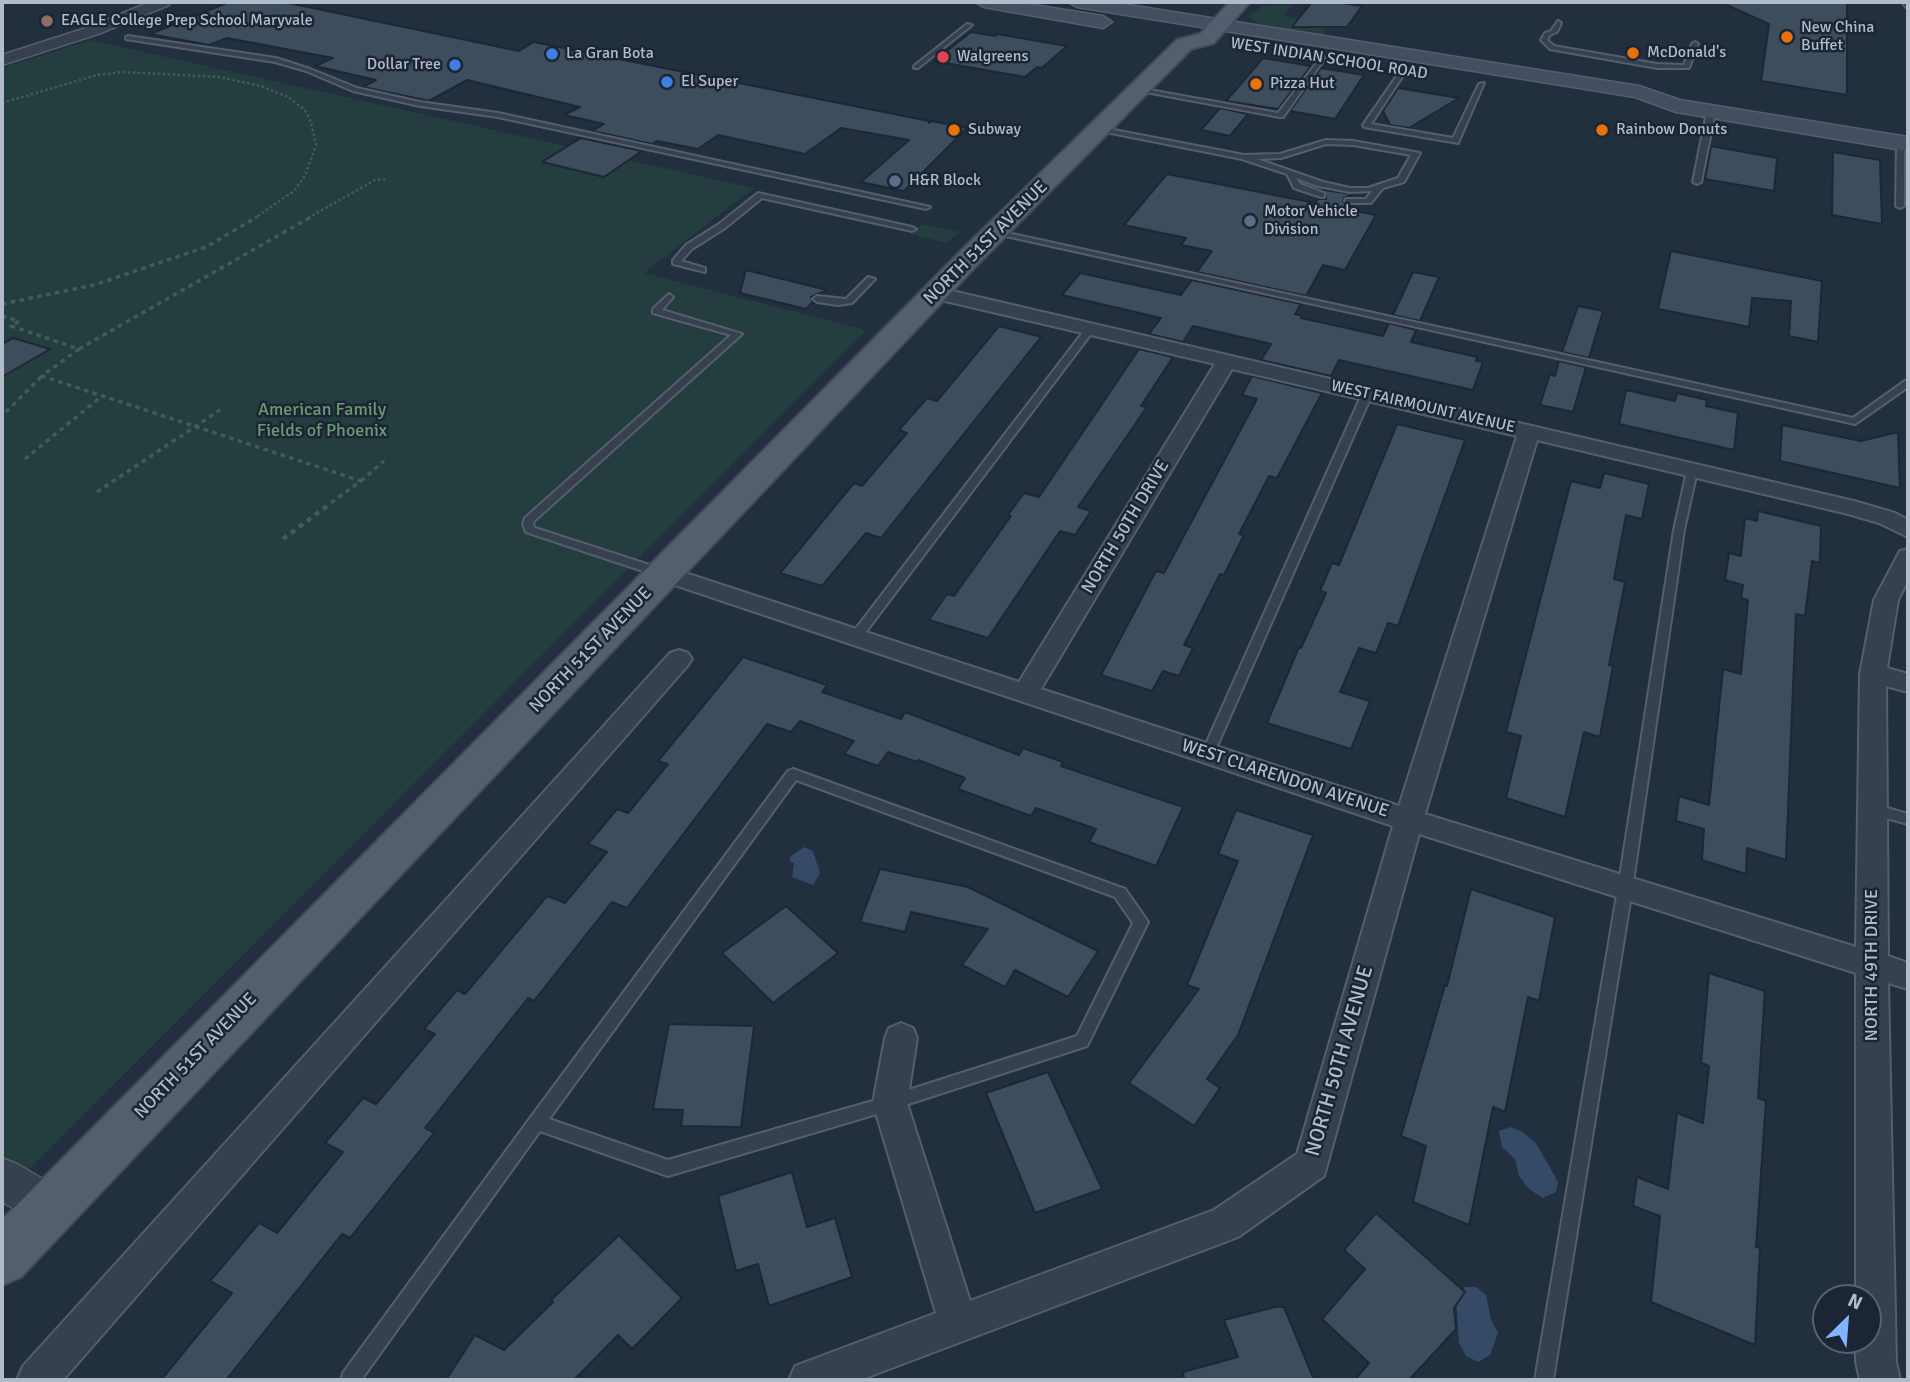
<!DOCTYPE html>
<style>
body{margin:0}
#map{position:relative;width:1910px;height:1382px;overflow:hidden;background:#222f3e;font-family:Signika,sans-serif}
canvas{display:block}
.frame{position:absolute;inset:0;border:4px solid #b1bbc9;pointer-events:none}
.north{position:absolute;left:1812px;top:1284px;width:70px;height:70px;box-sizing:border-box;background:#1b2533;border:2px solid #57616f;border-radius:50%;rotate:25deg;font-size:19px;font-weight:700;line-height:28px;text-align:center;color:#b1bbc9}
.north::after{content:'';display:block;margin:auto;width:24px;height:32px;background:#81b5ff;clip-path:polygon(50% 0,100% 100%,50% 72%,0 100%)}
</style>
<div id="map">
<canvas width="1910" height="1382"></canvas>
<div class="frame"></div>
<div class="north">N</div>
</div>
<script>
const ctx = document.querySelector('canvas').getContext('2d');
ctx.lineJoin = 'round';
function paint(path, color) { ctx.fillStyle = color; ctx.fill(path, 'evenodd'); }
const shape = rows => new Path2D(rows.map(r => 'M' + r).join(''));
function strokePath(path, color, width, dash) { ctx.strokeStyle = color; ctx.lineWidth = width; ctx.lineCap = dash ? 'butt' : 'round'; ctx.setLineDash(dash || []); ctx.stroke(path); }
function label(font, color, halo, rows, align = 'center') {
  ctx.font = font + ' Signika,sans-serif'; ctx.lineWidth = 5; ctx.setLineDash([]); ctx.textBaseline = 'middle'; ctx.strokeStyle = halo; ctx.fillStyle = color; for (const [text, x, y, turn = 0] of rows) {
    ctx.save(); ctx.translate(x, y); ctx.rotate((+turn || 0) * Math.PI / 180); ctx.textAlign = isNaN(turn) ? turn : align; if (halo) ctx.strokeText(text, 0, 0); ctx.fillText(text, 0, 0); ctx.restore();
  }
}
paint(shape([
 [1293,4,1284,16,1323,24,1325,35,1259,24,1249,18,1250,15,1262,6],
 [90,40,754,188,644,273,866,330,2,1197,2,68],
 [922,224,960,232,946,243,912,234]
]), '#243d3f');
paint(shape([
 [804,847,813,851,820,873,813,885,792,877,794,863,790,862,790,857],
 [1510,1127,1521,1131,1536,1143,1558,1182,1556,1192,1543,1198,1529,1189,1519,1176,1515,1159,1502,1147,1499,1131],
 [1465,1287,1476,1287,1486,1295,1491,1320,1498,1333,1490,1355,1478,1362,1466,1356,1459,1343,1456,1299]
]), '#344a67');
const building = shape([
 [229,2,284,2,519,51,534,42,929,121,929,123,931,121,967,128,904,191,861,182,909,140,841,128,805,154,718,135,698,149,657,141,652,144,592,131,604,124,564,115,580,107,467,80,429,101,420,99,363,87,376,80,315,66,333,58,227,38,209,45,150,34,229,2],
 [1312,2,1336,2,1362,6,1347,27,1292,27,1312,2],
 [1720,2,1847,2,1847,95,1761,81,1769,24,1720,2],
 [971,32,995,36,997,34,1067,46,1042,68,1037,67,1025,77,934,61,971,32],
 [1263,58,1311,66,1278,109,1226,101,1263,58],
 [1321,68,1364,75,1335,119,1290,111,1321,68],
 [1398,88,1459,98,1409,128,1390,125,1383,111,1398,88],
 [1220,108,1248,114,1230,136,1201,130,1220,108],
 [581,138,642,151,604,177,542,162,581,138],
 [1711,146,1777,158,1774,191,1705,179,1711,146],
 [1833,152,1880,160,1882,224,1832,215,1833,152],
 [1167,174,1315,203,1318,199,1326,199,1324,190,1353,194,1344,198,1343,202,1347,205,1344,209,1376,215,1345,270,1323,265,1306,296,1197,272,1212,251,1181,245,1186,238,1124,225,1167,174],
 [1671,251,1822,281,1818,342,1789,336,1791,301,1752,298,1749,327,1658,309,1671,251],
 [746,270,827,290,811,297,813,302,806,309,740,293,746,270],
 [1413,272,1439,277,1420,321,1393,315,1413,272],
 [1080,273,1181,295,1192,280,1301,304,1295,314,1303,316,1301,318,1383,336,1389,323,1416,330,1411,342,1477,357,1476,361,1483,362,1473,390,1339,360,1331,376,1261,360,1271,344,1193,326,1183,342,1149,334,1161,318,1062,295,1080,273],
 [1578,306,1603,311,1589,358,1562,352,1578,306],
 [999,326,1041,337,881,538,866,533,822,586,780,573,854,483,862,486,907,433,899,430,927,398,937,401,999,326],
 [13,338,50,349,2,377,2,344,13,338],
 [1139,349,1173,357,1141,406,1147,407,1078,507,1091,511,1075,535,1060,531,988,638,929,620,947,594,954,596,1011,516,1008,515,1024,493,1039,497,1139,349],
 [1559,361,1586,367,1573,412,1540,405,1550,374,1555,376,1559,361],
 [1252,376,1322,393,1277,478,1269,476,1239,534,1244,535,1224,575,1220,574,1184,645,1193,648,1179,676,1163,671,1152,691,1101,675,1156,571,1164,573,1257,399,1242,395,1252,376],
 [1626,390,1675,401,1677,393,1707,400,1706,406,1738,413,1734,450,1619,424,1626,390],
 [1397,424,1465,440,1398,626,1388,623,1376,653,1359,648,1340,692,1370,701,1351,749,1267,723,1299,647,1301,648,1326,593,1320,591,1332,563,1339,565,1397,424],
 [1782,425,1861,441,1898,432,1900,488,1780,461,1782,425],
 [1604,473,1649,484,1642,519,1626,515,1614,579,1625,582,1609,665,1613,666,1600,737,1584,732,1565,817,1506,798,1521,736,1506,732,1571,481,1600,488,1604,473],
 [1758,511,1821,526,1820,563,1812,561,1805,616,1796,614,1786,860,1747,848,1746,874,1702,860,1704,829,1676,821,1679,796,1709,805,1723,669,1741,674,1748,600,1741,598,1743,585,1725,580,1729,553,1741,556,1745,518,1757,521,1758,511],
 [743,657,827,685,822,692,901,719,905,712,1019,755,1023,748,1063,762,1061,766,1183,807,1156,866,1089,842,1096,829,1036,808,1031,816,958,789,965,778,918,760,917,762,888,752,878,766,844,754,854,741,800,721,791,732,767,724,627,908,612,902,534,1001,528,998,425,1128,434,1133,350,1238,342,1234,226,1380,161,1380,232,1293,210,1281,259,1223,277,1233,343,1152,325,1143,363,1098,376,1104,435,1034,424,1029,457,990,465,994,547,896,565,903,607,852,588,844,617,809,628,813,668,764,658,761,743,657],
 [1236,810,1313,835,1238,1035,1207,1079,1220,1088,1194,1126,1129,1083,1199,989,1187,985,1238,861,1218,854,1236,810],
 [880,869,968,887,1098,951,1068,997,1015,970,1005,987,962,965,988,929,911,912,905,932,860,922,880,869],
 [1471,889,1555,917,1539,1001,1528,997,1505,1112,1493,1107,1469,1225,1413,1202,1426,1146,1401,1136,1445,985,1447,986,1471,889],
 [786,906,838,953,773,1003,722,953,786,906],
 [1709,973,1765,991,1758,1098,1766,1101,1756,1247,1760,1248,1755,1345,1651,1302,1660,1216,1633,1206,1637,1177,1668,1189,1677,1113,1703,1123,1709,1066,1701,1063,1709,973],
 [669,1024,754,1026,741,1127,681,1126,683,1110,653,1109,669,1024],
 [1048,1072,1102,1189,1035,1213,986,1093,1048,1072],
 [792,1172,807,1227,835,1218,852,1277,769,1306,758,1264,736,1271,718,1196,792,1172],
 [1376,1213,1465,1292,1454,1308,1456,1329,1409,1380,1355,1380,1369,1363,1322,1319,1365,1269,1344,1250,1376,1213],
 [619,1235,682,1298,632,1349,618,1335,574,1380,446,1380,475,1335,504,1350,553,1302,551,1300,619,1235],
 [1275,1307,1284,1307,1314,1380,1184,1380,1183,1372,1238,1357,1224,1320,1275,1307]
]);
paint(building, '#3d4d5e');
strokePath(building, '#1d2735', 2);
const service = shape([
 [1902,2,1908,2,1908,8,1906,7,1902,2],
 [1558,21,1561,23,1557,32,1550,35,1547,40,1554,46,1657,64,1684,65,1692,44,1695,42,1698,44,1689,68,1657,68,1550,49,1541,40,1545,33,1551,31,1558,21],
 [967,24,972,25,918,68,914,68,914,66,967,24],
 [128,36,276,58,310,69,357,88,420,102,498,113,930,207,926,209,498,117,420,106,353,91,306,71,275,62,126,39,126,37,128,36],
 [1322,56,1325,58,1283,117,1280,117,1135,90,1138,88,1278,113,1322,56],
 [1403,69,1406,71,1371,124,1453,138,1479,84,1484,83,1458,143,1364,127,1363,125,1401,70,1403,69],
 [1711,110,1715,112,1701,182,1697,184,1693,182,1707,112,1711,110],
 [1098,127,1244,155,1280,154,1326,140,1353,141,1420,153,1404,182,1383,188,1371,203,1349,203,1345,201,1346,199,1366,199,1372,191,1350,192,1318,186,1296,178,1300,184,1324,193,1324,197,1321,197,1294,188,1287,174,1242,159,1101,131,1098,131,1098,127],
 [1326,144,1353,145,1411,155,1398,178,1368,188,1350,188,1323,182,1257,159,1281,158,1326,144],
 [1897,141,1904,143,1904,206,1900,208,1896,206,1897,141],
 [758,193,912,227,916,229,912,231,762,198,725,228,692,249,681,261,705,268,705,272,673,264,673,260,686,245,719,224,758,193],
 [994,230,1853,418,1905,381,1908,380,1908,387,1855,424,997,234,993,232,994,230],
 [868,277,875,279,852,303,838,305,817,302,813,299,817,296,846,299,868,277],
 [669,294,673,297,662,310,742,334,534,521,533,524,535,528,665,570,667,573,665,576,661,577,526,532,523,524,525,518,731,335,653,313,653,309,669,294],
 [1090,326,1093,327,1093,331,859,641,851,641,849,638,851,635,1087,327,1090,326],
 [1367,391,1372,394,1214,753,1213,756,1208,758,1203,756,1202,753,1362,394,1367,391],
 [1692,468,1697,471,1684,530,1632,889,1553,1380,1535,1380,1618,889,1674,530,1687,471,1692,468],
 [793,769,1125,889,1148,922,1087,1046,890,1110,668,1176,540,1131,361,1380,341,1380,343,1373,531,1117,788,771,793,769],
 [796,780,1115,897,1133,923,1077,1036,890,1096,668,1160,549,1119,796,780],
 [1873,804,1908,814,1908,824,1868,813,1866,809,1868,805,1873,804]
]);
const minor = shape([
 [935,287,1854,501,1895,513,1908,520,1908,537,1879,523,1848,514,1537,440,1425,814,1856,947,1860,674,1874,600,1900,551,1908,549,1908,580,1898,600,1887,668,1908,674,1908,692,1886,686,1888,956,1908,963,1908,989,1888,983,1896,1362,1900,1380,1860,1380,1856,1362,1856,1340,1868,1340,1868,1298,1856,1298,1856,973,1419,834,1324,1176,1238,1237,1225,1242,860,1380,789,1380,795,1366,936,1313,873,1103,885,1038,889,1028,901,1023,913,1028,917,1038,907,1103,970,1301,1214,1210,1297,1154,1393,826,657,579,653,574,657,569,665,566,673,569,1019,682,1215,364,928,297,926,293,928,289,935,287],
 [1232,369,1517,436,1399,806,1041,689,1232,369],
 [679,650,688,653,692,659,688,665,63,1380,17,1380,23,1366,670,653,679,650]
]);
const tertiary = shape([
 [150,2,171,2,169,5,98,34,2,65,2,55,86,28,150,2],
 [2,1158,17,1164,65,1192,72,1207,65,1222,50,1228,2,1202,2,1158]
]);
const secondary = shape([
 [975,2,1015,2,1103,16,1112,22,1103,28,984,7,975,2],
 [1068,2,1110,2,1639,86,1680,100,1908,137,1908,151,1676,112,1635,97,1077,7,1068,2]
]);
const primary = shape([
 [1230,2,1250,2,1214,43,1191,49,979,263,21,1277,2,1285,2,1220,961,251,1177,40,1200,34,1230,2]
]);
strokePath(service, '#545e6c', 4);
strokePath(minor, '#545e6c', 4);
strokePath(tertiary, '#545e6c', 3);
strokePath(secondary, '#545e6c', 3);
strokePath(primary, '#424c5a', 4);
strokePath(shape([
 [2,103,97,75,123,72,219,77,261,86,288,97,305,110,311,122,316,145,305,176,294,191,255,218],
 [308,218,375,180,385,179]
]), '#425a5c', 2.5, [2.5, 2.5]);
strokePath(shape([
 [2,304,94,285,206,247,257,217],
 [2,316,19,321,11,326,79,349,311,217],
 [79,349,42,376,361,481,328,505],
 [6,412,42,376],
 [25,459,102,396],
 [361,481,384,461],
 [97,492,220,410]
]), '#425a5c', 3.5, [4.5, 4.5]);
strokePath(shape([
 [283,539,331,503]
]), '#425a5c', 4.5, [5, 5]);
paint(service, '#36404e');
paint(minor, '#36404e');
paint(tertiary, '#36404e');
paint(secondary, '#434f61');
paint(primary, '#535f6e');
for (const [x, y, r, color] of [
 [47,21,7,"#8d6e63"],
 [1787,37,7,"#e8710a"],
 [1633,53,7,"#e8710a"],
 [552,54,7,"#3f7fe0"],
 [943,57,7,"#e0444e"],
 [455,65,7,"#3f7fe0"],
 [667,82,7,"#3f7fe0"],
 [1256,84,7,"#e8710a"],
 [954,130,7,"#e8710a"],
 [1602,130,7,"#e8710a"],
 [895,181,7,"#5c6f8a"],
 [1250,221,7,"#5c6f8a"]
]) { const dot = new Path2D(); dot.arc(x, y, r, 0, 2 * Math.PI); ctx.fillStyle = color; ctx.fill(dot); strokePath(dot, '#1b2533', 2.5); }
label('16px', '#b1bbc9', '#1b2533', [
 ["EAGLE College Prep School Maryvale",61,21],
 ["New China",1801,28],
 ["Buffet",1801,46],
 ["McDonald's",1647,53],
 ["La Gran Bota",566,54],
 ["Walgreens",957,57],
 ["Dollar Tree",441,65,"right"],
 ["El Super",681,82],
 ["Pizza Hut",1270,84],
 ["Subway",968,130],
 ["Rainbow Donuts",1616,130],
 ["H&R Block",909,181],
 ["Motor Vehicle",1264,212],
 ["Division",1264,230]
], 'left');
label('16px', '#b1bbc9', '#1b2533', [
 ["WEST INDIAN SCHOOL ROAD",1329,59,9],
 ["WEST FAIRMOUNT AVENUE",1423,407,13]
]);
label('18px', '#b1bbc9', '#1b2533', [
 ["NORTH 51ST AVENUE",986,243,-45],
 ["NORTH 50TH DRIVE",1126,527,-59],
 ["NORTH 51ST AVENUE",591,650,-46],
 ["WEST CLARENDON AVENUE",1285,779,18],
 ["NORTH 49TH DRIVE",1872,965,-90],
 ["NORTH 51ST AVENUE",196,1056,-46]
]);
label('18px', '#679c72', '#1b2533', [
 ["American Family",322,410],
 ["Fields of Phoenix",322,431]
]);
label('21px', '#b1bbc9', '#1b2533', [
 ["NORTH 50TH AVENUE",1340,1061,-74]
]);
</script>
